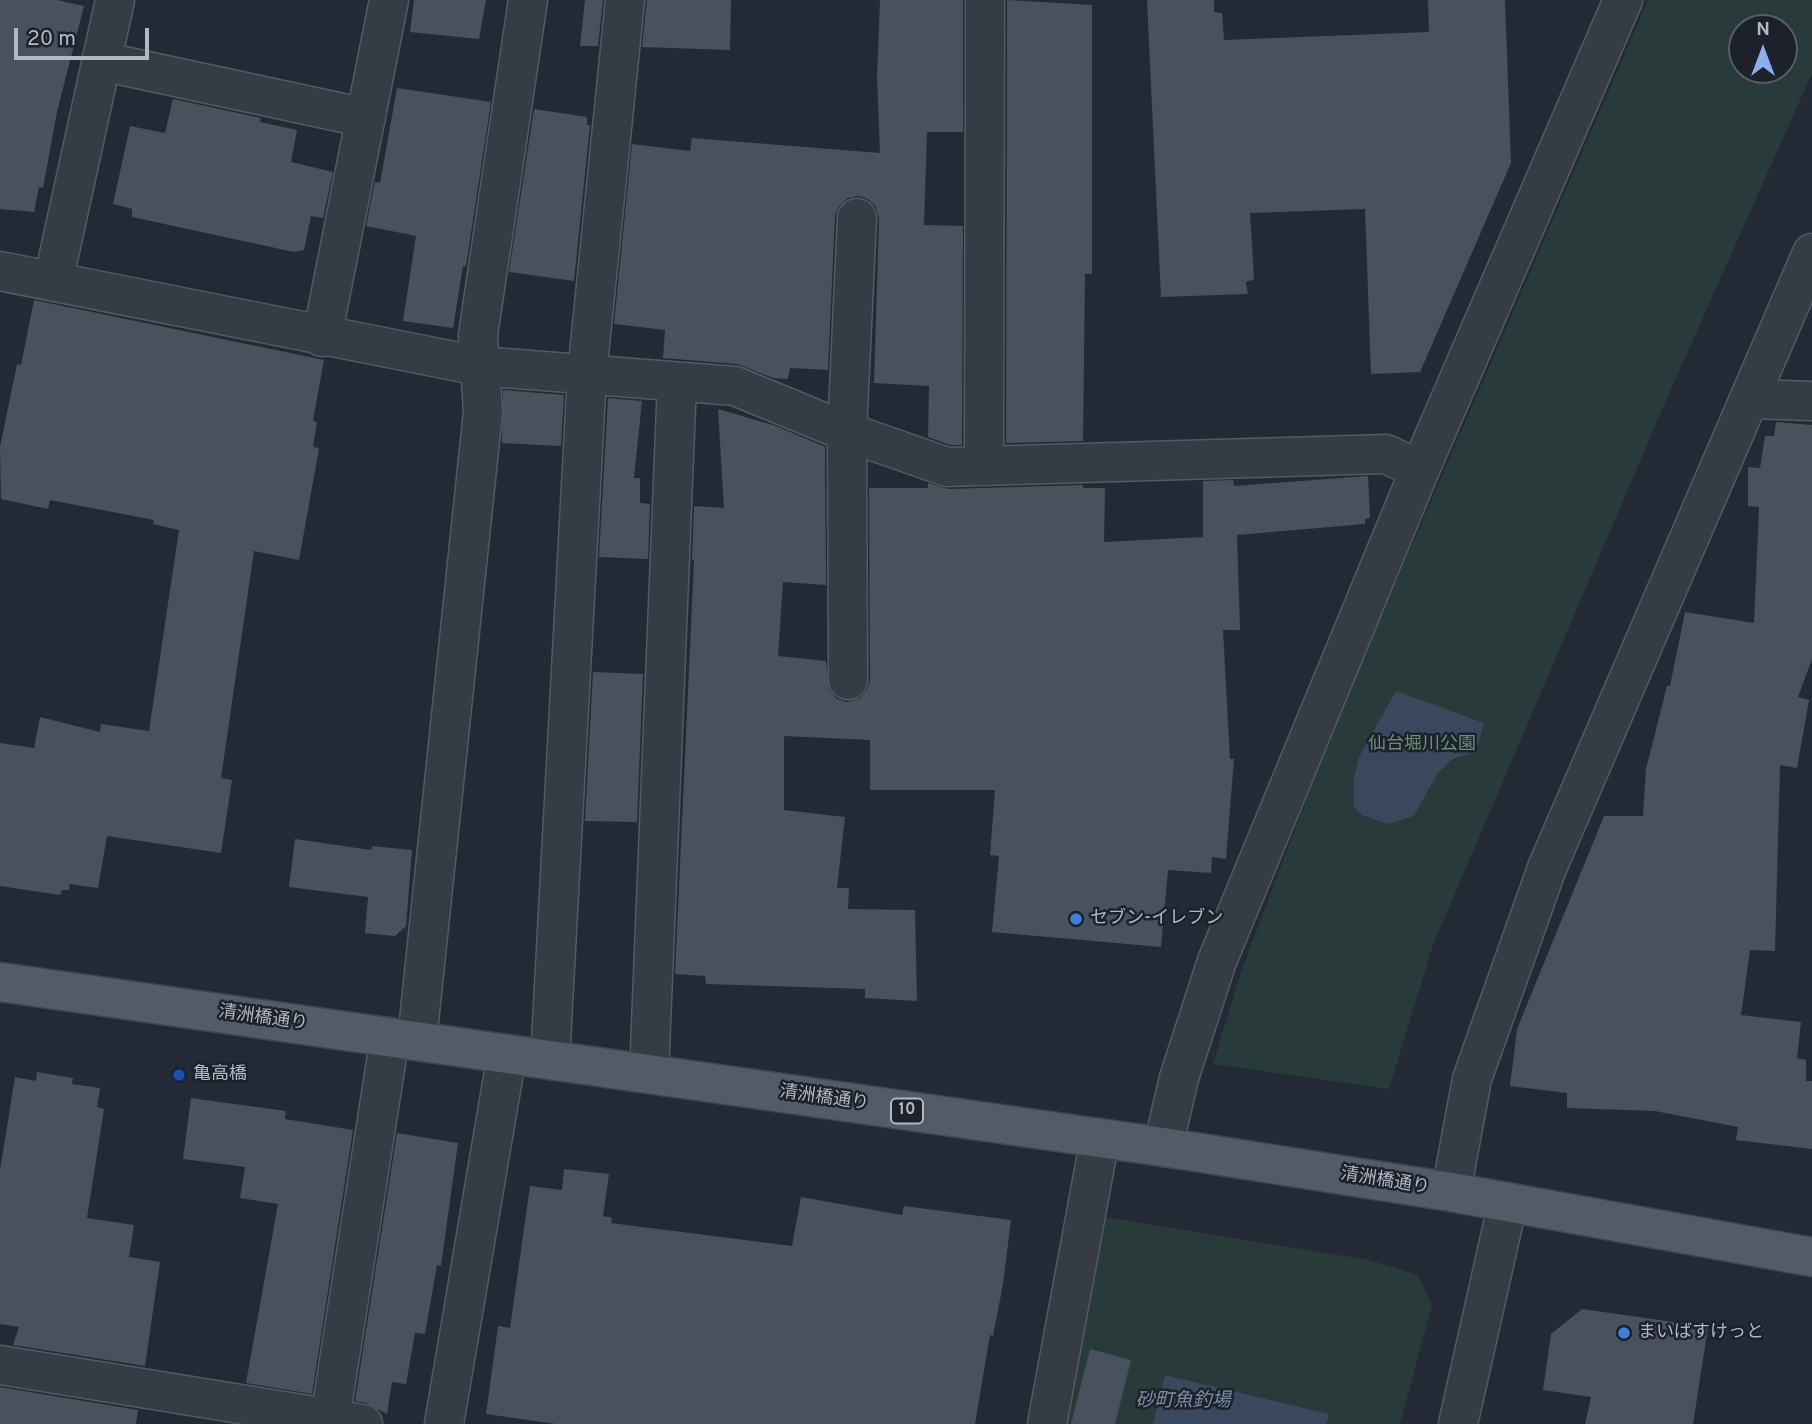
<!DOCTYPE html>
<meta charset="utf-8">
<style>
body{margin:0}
#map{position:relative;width:1812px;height:1424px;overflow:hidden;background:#232a35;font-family:Overpass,sans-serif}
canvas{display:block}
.north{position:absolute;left:1728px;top:14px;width:70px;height:70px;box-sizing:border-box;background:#1c212b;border:2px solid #585d68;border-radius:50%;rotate:0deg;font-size:19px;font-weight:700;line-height:28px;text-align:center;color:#b1b7c3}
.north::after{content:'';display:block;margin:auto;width:24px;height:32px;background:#8daeeb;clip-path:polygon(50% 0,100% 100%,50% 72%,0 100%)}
.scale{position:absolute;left:14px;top:28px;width:135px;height:32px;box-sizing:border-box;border:4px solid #b1b7c3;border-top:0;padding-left:9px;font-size:21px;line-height:24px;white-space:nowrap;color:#b1b7c3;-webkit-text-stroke:5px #1c212b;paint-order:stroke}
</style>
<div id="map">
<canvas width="1812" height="1424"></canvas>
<div class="north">N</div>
<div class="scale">20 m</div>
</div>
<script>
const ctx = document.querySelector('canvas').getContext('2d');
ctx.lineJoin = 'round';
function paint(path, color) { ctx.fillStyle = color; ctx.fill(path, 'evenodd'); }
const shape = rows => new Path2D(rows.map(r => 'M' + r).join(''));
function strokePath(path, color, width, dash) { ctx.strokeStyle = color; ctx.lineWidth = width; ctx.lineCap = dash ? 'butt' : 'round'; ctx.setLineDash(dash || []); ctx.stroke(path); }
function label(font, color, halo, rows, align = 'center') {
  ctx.font = font + ' Overpass,"Noto Sans JP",sans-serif'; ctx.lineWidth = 5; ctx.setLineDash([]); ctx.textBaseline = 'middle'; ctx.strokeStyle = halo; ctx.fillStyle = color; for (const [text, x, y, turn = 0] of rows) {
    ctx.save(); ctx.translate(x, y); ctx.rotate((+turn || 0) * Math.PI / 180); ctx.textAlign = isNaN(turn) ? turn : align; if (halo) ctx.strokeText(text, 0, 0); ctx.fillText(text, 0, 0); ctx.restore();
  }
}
paint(shape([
 [1648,0,1812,0,1812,73,1664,405,1433,945,1389,1089,1213,1064,1241,972,1335,723],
 [1742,28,1784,28,1784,70,1742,70],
 [1098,1216,1369,1260,1418,1275,1432,1305,1400,1424,1053,1424]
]), '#293a3b');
paint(shape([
 [1396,691,1484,723,1476,751,1451,760,1437,774,1414,816,1388,824,1364,816,1354,807,1354,778,1359,757],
 [1165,1375,1329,1414,1326,1424,1153,1424]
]), '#3a475d');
paint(shape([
 [0,0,57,0,84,6,57,112,43,188,39,187,34,212,0,209],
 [414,0,486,0,479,39,410,32],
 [585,0,603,0,598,46,580,46],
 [647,0,731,0,730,50,642,47],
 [880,0,963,0,963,132,927,132,924,225,963,226,962,445,950,445,928,437,929,386,874,383,879,219,876,207,868,199,859,196,848,198,839,206,835,216,828,370,790,368,788,379,773,378,737,364,663,358,665,330,614,324,632,144,690,151,692,138,880,153,877,78],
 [1007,0,1092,5,1092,274,1085,274,1083,441,1006,443],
 [1147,0,1214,0,1214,12,1222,13,1224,40,1429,32,1428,0,1505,0,1511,163,1420,372,1371,374,1365,209,1250,213,1254,279,1246,282,1248,294,1161,297],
 [397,88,491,102,466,266,463,266,453,328,403,321,416,236,366,226,375,182,380,183],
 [173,99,261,118,260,122,297,130,291,162,333,172,323,218,311,216,304,250,294,252,132,217,132,209,113,204,130,126,165,133],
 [534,109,587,117,587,125,590,125,574,281,509,272],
 [34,300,324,360,313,420,317,423,313,446,319,449,299,560,254,551,221,778,232,780,221,853,107,836,98,888,70,884,69,890,62,890,60,895,0,886,0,743,34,748,40,717,100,732,101,724,149,731,179,530,153,524,154,520,50,500,48,509,1,499,0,447,17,364,21,365],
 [503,390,564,395,561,446,502,443],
 [608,398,642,401,634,478,640,478,640,503,650,504,648,559,599,557],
 [718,409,776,426,825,447,826,585,783,582,778,656,826,661,829,690,837,699,847,702,860,698,867,690,870,680,869,488,928,488,928,483,948,489,1083,485,1083,488,1105,488,1104,542,1203,537,1203,481,1233,480,1234,486,1368,476,1370,518,1365,519,1365,524,1237,535,1240,630,1223,630,1230,759,1234,759,1226,859,1212,857,1211,873,1168,870,1161,947,992,932,999,856,990,855,995,790,870,790,870,740,784,736,784,810,845,817,837,888,849,888,848,909,915,910,917,1001,865,998,865,989,706,984,705,976,675,974,694,560,692,560,694,506,724,508],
 [1776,422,1812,425,1812,659,1798,697,1809,700,1797,768,1780,765,1775,951,1750,950,1741,1015,1801,1022,1797,1058,1806,1060,1806,1081,1812,1081,1812,1149,1736,1140,1738,1127,1655,1111,1567,1108,1567,1093,1510,1086,1517,1029,1604,816,1643,816,1646,769,1667,686,1670,686,1685,612,1754,623,1759,507,1748,506,1748,467,1760,468,1765,436,1774,436],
 [593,672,643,674,637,822,585,821],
 [295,839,371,850,372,846,412,850,406,926,395,936,365,933,368,897,289,887],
 [37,1072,73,1078,72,1084,100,1088,97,1107,104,1109,87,1218,134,1225,129,1257,160,1262,145,1366,13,1345,19,1327,0,1324,0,1170,15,1077,36,1081],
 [191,1098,286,1111,285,1119,353,1130,312,1394,246,1383,278,1204,240,1198,245,1167,183,1159],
 [397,1133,458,1143,441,1266,437,1265,425,1334,415,1333,406,1384,392,1382,387,1414,367,1403,355,1401],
 [564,1169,609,1174,603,1216,612,1218,611,1223,792,1246,801,1197,902,1215,904,1206,1011,1220,1003,1284,993,1336,990,1335,975,1424,556,1424,486,1414,498,1326,510,1328,530,1186,562,1190],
 [1582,1309,1708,1327,1693,1424,1585,1424,1591,1397,1543,1390,1551,1334],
 [1090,1349,1131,1360,1115,1424,1071,1424],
 [0,1387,138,1410,136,1424,0,1424]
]), '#49515f');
const minor = shape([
 [101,61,366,118],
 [0,271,479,366,735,386,847,432,947,467,1386,454,1420,470],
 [53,282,115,0],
 [322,337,389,0],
 [1751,399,1812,401],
 [984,464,985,0],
 [848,680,847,432,857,218],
 [417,1040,483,412,478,335,528,0],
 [550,1060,587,374,625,0],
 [649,1074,677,382],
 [1163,1147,1179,1078,1217,961,1421,467,1623,0],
 [1451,1192,1472,1079,1547,868,1812,253],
 [0,1365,363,1424],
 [330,1419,390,1037],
 [444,1424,507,1054],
 [1047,1424,1100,1138],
 [1458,1424,1508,1202]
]);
const major = shape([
 [0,982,1163,1147,1451,1192,1812,1257]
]);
strokePath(minor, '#545a64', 41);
strokePath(major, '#3f4550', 41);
strokePath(minor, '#363c46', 38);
strokePath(major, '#545b66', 38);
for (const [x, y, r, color] of [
 [1076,919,7,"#3f7fe0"],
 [179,1075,7,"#1a4fb4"],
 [1624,1333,7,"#3f7fe0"]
]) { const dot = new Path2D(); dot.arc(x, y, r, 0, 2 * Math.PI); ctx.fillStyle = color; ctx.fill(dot); strokePath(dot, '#1c212b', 2.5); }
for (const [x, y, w] of [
 [907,1111,32]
]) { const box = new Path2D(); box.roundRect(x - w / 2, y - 12.5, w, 25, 5); ctx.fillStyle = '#1c212b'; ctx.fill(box); strokePath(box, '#b1b7c3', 2); }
label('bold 16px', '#b1b7c3', null, [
 ["10",907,1111]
]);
label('18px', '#6b9075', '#1c212b', [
 ["仙台堀川公園",1422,745]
]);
label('18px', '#b1b7c3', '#1c212b', [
 ["セブン-イレブン",1090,919],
 ["亀高橋",193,1075],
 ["まいばすけっと",1638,1333]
], 'left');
label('18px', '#b1b7c3', '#1c212b', [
 ["清洲橋通り",263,1019,8],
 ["清洲橋通り",824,1099,8],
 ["清洲橋通り",1385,1182,9]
]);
label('italic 19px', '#7c8da8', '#1c212b', [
 ["砂町魚釣場",1183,1402]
]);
</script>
